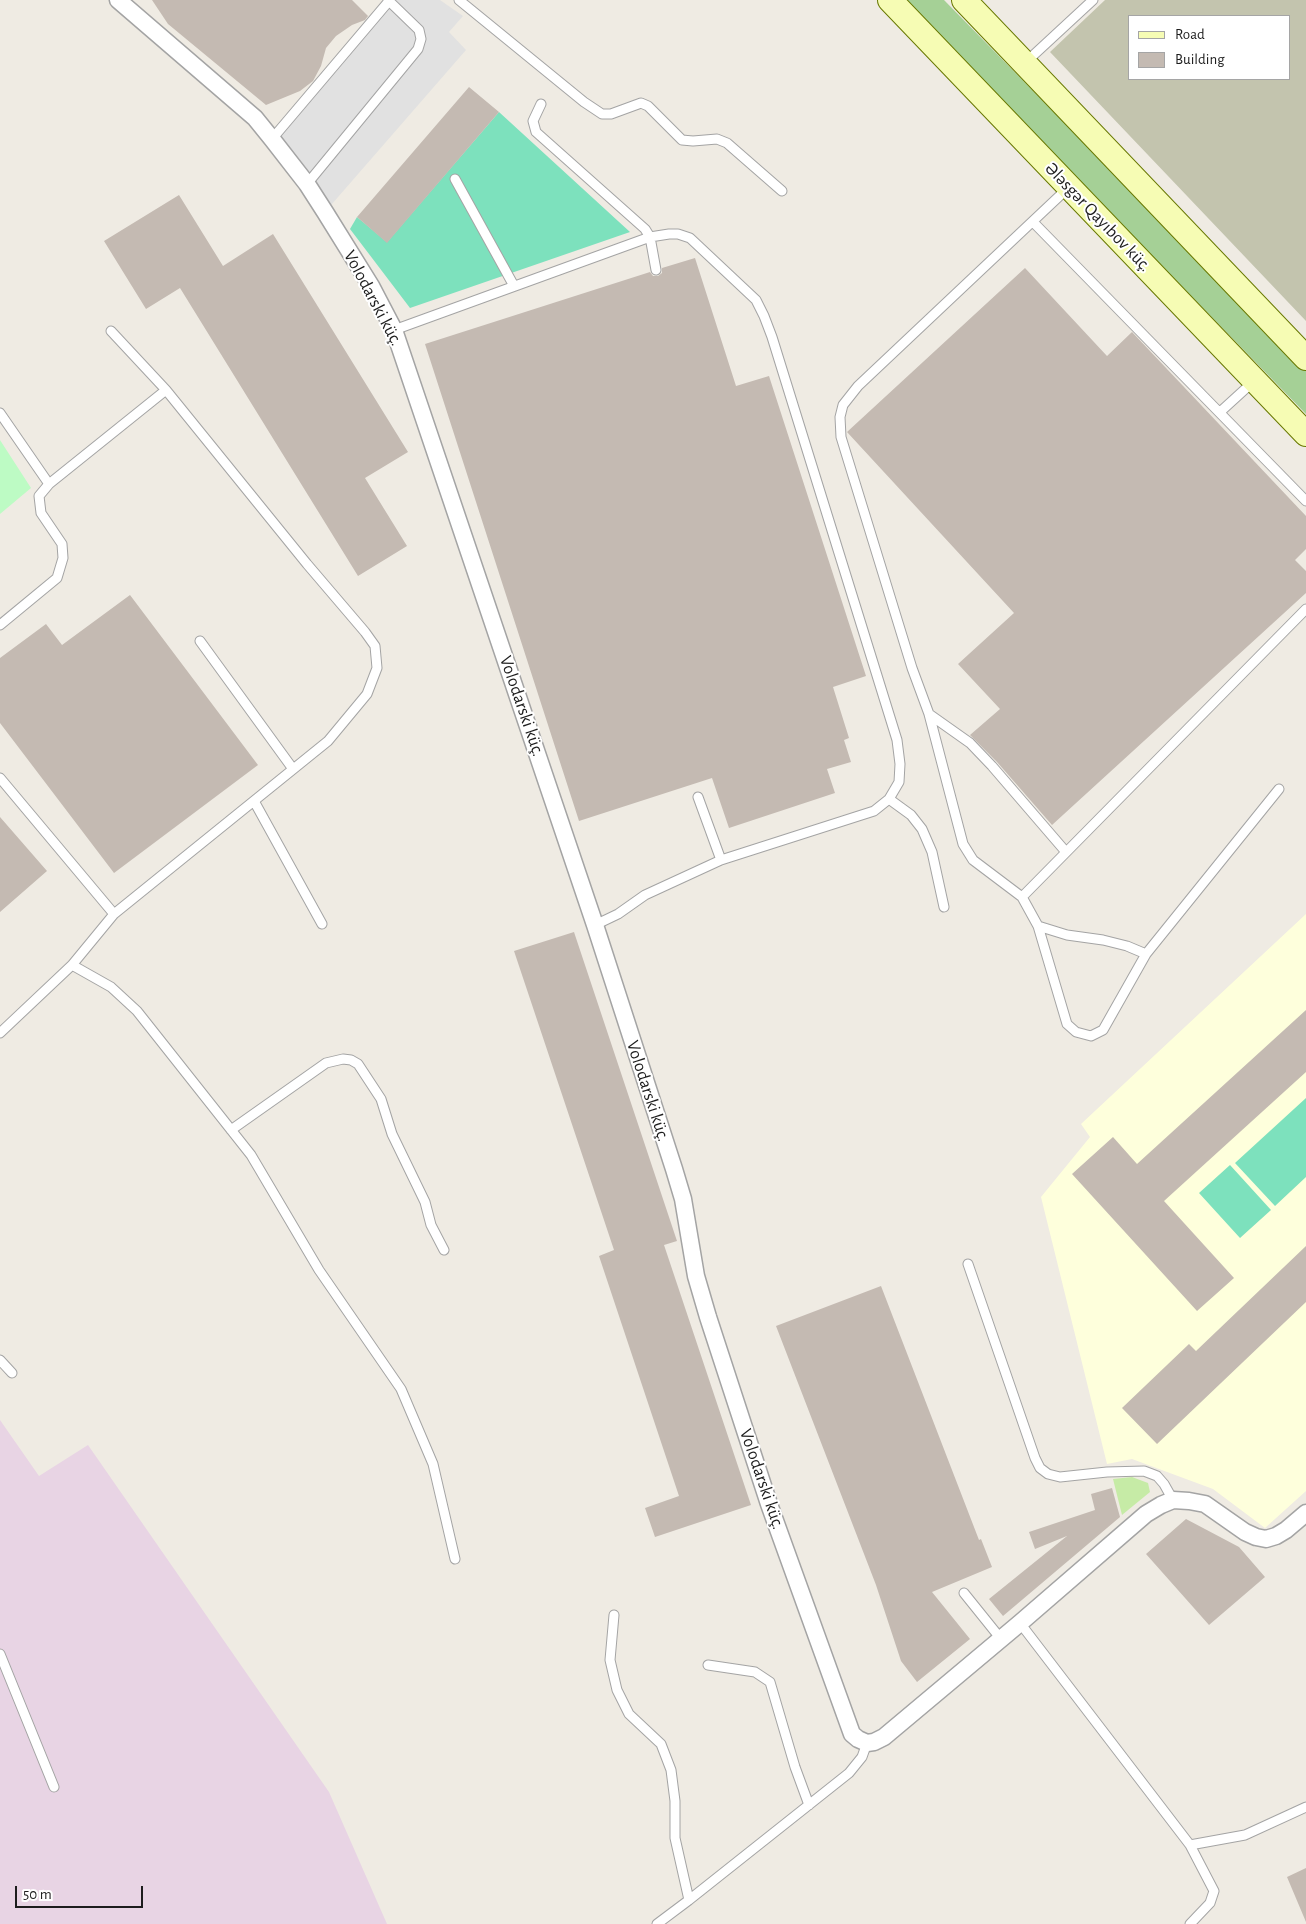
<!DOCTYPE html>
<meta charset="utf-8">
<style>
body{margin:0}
#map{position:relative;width:1306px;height:1924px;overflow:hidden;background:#efebe3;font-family:"Alegreya Sans",sans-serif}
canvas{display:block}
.legend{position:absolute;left:1128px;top:15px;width:162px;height:65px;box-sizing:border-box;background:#fff;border:1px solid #a5a5a5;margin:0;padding:6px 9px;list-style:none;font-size:15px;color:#1d1d1d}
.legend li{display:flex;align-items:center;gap:10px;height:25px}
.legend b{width:25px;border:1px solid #a5a5a5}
.scale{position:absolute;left:15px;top:1886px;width:128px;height:22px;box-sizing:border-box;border:2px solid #1d1d1d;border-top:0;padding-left:6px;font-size:15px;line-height:18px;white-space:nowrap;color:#1d1d1d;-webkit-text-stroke:4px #fff;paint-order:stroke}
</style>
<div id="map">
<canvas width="1306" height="1924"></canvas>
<ul class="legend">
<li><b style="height:6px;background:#f6fcb4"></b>Road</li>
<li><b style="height:14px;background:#c4bab2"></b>Building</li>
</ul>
<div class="scale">50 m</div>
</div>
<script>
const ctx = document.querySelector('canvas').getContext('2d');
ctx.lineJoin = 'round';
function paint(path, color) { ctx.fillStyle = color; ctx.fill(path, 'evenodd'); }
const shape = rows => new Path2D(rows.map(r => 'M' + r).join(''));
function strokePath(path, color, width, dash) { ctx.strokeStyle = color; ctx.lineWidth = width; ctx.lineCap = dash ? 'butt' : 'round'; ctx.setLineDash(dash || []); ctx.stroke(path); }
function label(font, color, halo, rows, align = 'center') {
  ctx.font = font + ' "Alegreya Sans",sans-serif'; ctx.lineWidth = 4; ctx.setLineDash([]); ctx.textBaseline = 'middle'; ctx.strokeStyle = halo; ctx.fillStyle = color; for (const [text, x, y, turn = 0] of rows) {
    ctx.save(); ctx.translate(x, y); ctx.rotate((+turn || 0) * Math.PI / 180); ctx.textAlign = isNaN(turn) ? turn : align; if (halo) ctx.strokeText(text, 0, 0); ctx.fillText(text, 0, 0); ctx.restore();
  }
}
paint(shape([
 [0,1420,39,1476,88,1445,329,1792,387,1924,0,1924]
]), '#e8d4e4');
paint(shape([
 [1306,914,1306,1491,1265,1528,1213,1489,1132,1459,1107,1464,1041,1197,1090,1137,1081,1124]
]), '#feffdc');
paint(shape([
 [1105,0,1306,0,1306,321,1050,52],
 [1130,16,1290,16,1290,79,1130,79]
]), '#c3c4ae');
paint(shape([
 [1132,1477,1148,1483,1150,1492,1122,1515,1113,1479]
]), '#c6eba6');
paint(shape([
 [903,0,944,0,1306,369,1306,414]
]), '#a5d096');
paint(shape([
 [0,440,31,488,0,514]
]), '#bdfbc4');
paint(shape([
 [499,112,630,232,410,308,350,229,357,217,387,242],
 [1306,1098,1306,1177,1275,1206,1235,1163],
 [1230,1165,1271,1210,1240,1238,1199,1193]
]), '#7de1bd');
paint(shape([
 [388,0,440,0,463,16,449,32,466,50,325,212,272,139]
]), '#e1e1e1');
paint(shape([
 [152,0,352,0,368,16,365,20,352,25,336,36,326,48,321,66,313,81,300,91,266,105,168,24],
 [469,87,499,112,387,243,357,217],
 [179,195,223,266,273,234,408,452,365,478,407,546,358,576,180,288,146,309,104,241],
 [695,258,736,386,769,376,866,676,833,687,849,738,844,740,851,762,827,769,835,793,729,828,712,778,579,821,425,344,650,272,653,276,658,276,662,273,662,268],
 [1025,268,1107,356,1132,332,1306,516,1306,549,1295,560,1306,571,1306,593,1052,825,997,762,970,735,1000,709,958,664,1014,613,847,432],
 [130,595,258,765,114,873,0,723,0,658,46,624,62,645],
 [0,817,47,871,0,912],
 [574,932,677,1241,664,1245,751,1505,655,1537,645,1508,679,1496,599,1256,614,1250,514,951],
 [1306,1010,1306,1072,1164,1201,1234,1278,1197,1311,1072,1174,1113,1137,1137,1164],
 [1306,1246,1306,1302,1157,1444,1122,1408,1189,1344,1196,1351],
 [881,1286,979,1540,981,1539,992,1567,932,1592,970,1639,917,1682,901,1661,876,1585,776,1326],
 [1112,1488,1120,1517,1003,1616,989,1599,1067,1536,1035,1549,1029,1532,1095,1510,1091,1494],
 [1186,1519,1239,1547,1265,1577,1209,1625,1146,1554],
 [1306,1868,1306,1922,1287,1877]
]), '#c4bab2');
const service = shape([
 [459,0,584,102,602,114,611,114,641,103,648,106,682,140,693,141,717,139,727,143,782,191],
 [1026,62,1093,0],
 [541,104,533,121,536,132,645,229,650,237,656,270],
 [272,139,389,1],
 [455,179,514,286],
 [307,184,418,49,421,39,419,30,388,0],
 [1069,187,858,386,843,405,840,417,841,437,912,668,929,714,963,844,973,860,1022,897,1038,926,1067,1024,1076,1032,1091,1036,1103,1030,1146,954,1279,789],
 [1033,222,1306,501],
 [394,330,650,237,669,234,678,234,690,238,756,300,764,316,772,337,897,740,900,764,899,782,889,799,874,811,721,860,645,895,618,914,595,925],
 [1220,412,1254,381],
 [0,413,49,484],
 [0,625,57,578,63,558,62,544,41,513,39,496,49,484,166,390],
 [200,641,293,769],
 [929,714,970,743,992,766,1066,852],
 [0,778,114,914],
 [698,797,721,860],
 [889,799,911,815,922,829,932,852,944,907],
 [254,801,322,924],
 [1022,897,1306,609],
 [1038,926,1067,935,1103,940,1127,946,1146,954],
 [72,965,111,987,137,1011,251,1155,319,1270,401,1389,433,1464,455,1559],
 [0,1033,72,965,114,914,328,741,367,694,377,668,375,646,365,632,307,564,166,390,111,331],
 [231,1130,326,1063,343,1059,351,1060,358,1064,381,1099,392,1134,425,1202,431,1225,444,1250],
 [968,1264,1035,1458,1040,1468,1048,1474,1060,1477,1107,1472,1144,1471,1157,1476,1164,1484,1173,1500],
 [0,1360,12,1373],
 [964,1593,1001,1639],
 [614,1615,610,1660,617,1690,629,1714,661,1744,671,1770,675,1801,675,1838,689,1900],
 [1020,1623,1190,1845,1214,1891,1210,1903,1190,1924],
 [0,1654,54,1787],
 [708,1665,755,1672,770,1682,795,1767,809,1805],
 [1190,1845,1245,1835,1306,1807],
 [657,1924,689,1900,849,1773,862,1757,867,1743]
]);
const minor = shape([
 [118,0,255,118,272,139,307,184,325,212,371,286,394,330,595,925,674,1169,683,1199,696,1276,708,1317,769,1504,852,1734,858,1739,867,1743,874,1742,884,1737,1020,1623,1146,1514,1161,1505,1173,1500,1189,1501,1205,1504,1245,1532,1256,1537,1266,1539,1276,1536,1286,1530,1306,1513]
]);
const secondary = shape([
 [890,0,1306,434],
 [964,0,1306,358]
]);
strokePath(service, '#a4a4a4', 11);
strokePath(minor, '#a4a4a4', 19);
strokePath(secondary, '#687801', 26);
strokePath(service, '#fff', 9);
strokePath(minor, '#fff', 16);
strokePath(secondary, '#f6fcb4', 24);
label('18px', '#1d1d1d', '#fff', [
 ["Ələsgər Qayıbov küç.",1098,217,46],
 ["Volodarski küç.",373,298,62],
 ["Volodarski küç.",522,706,71],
 ["Volodarski küç.",648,1091,72],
 ["Volodarski küç.",762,1479,71]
]);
</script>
